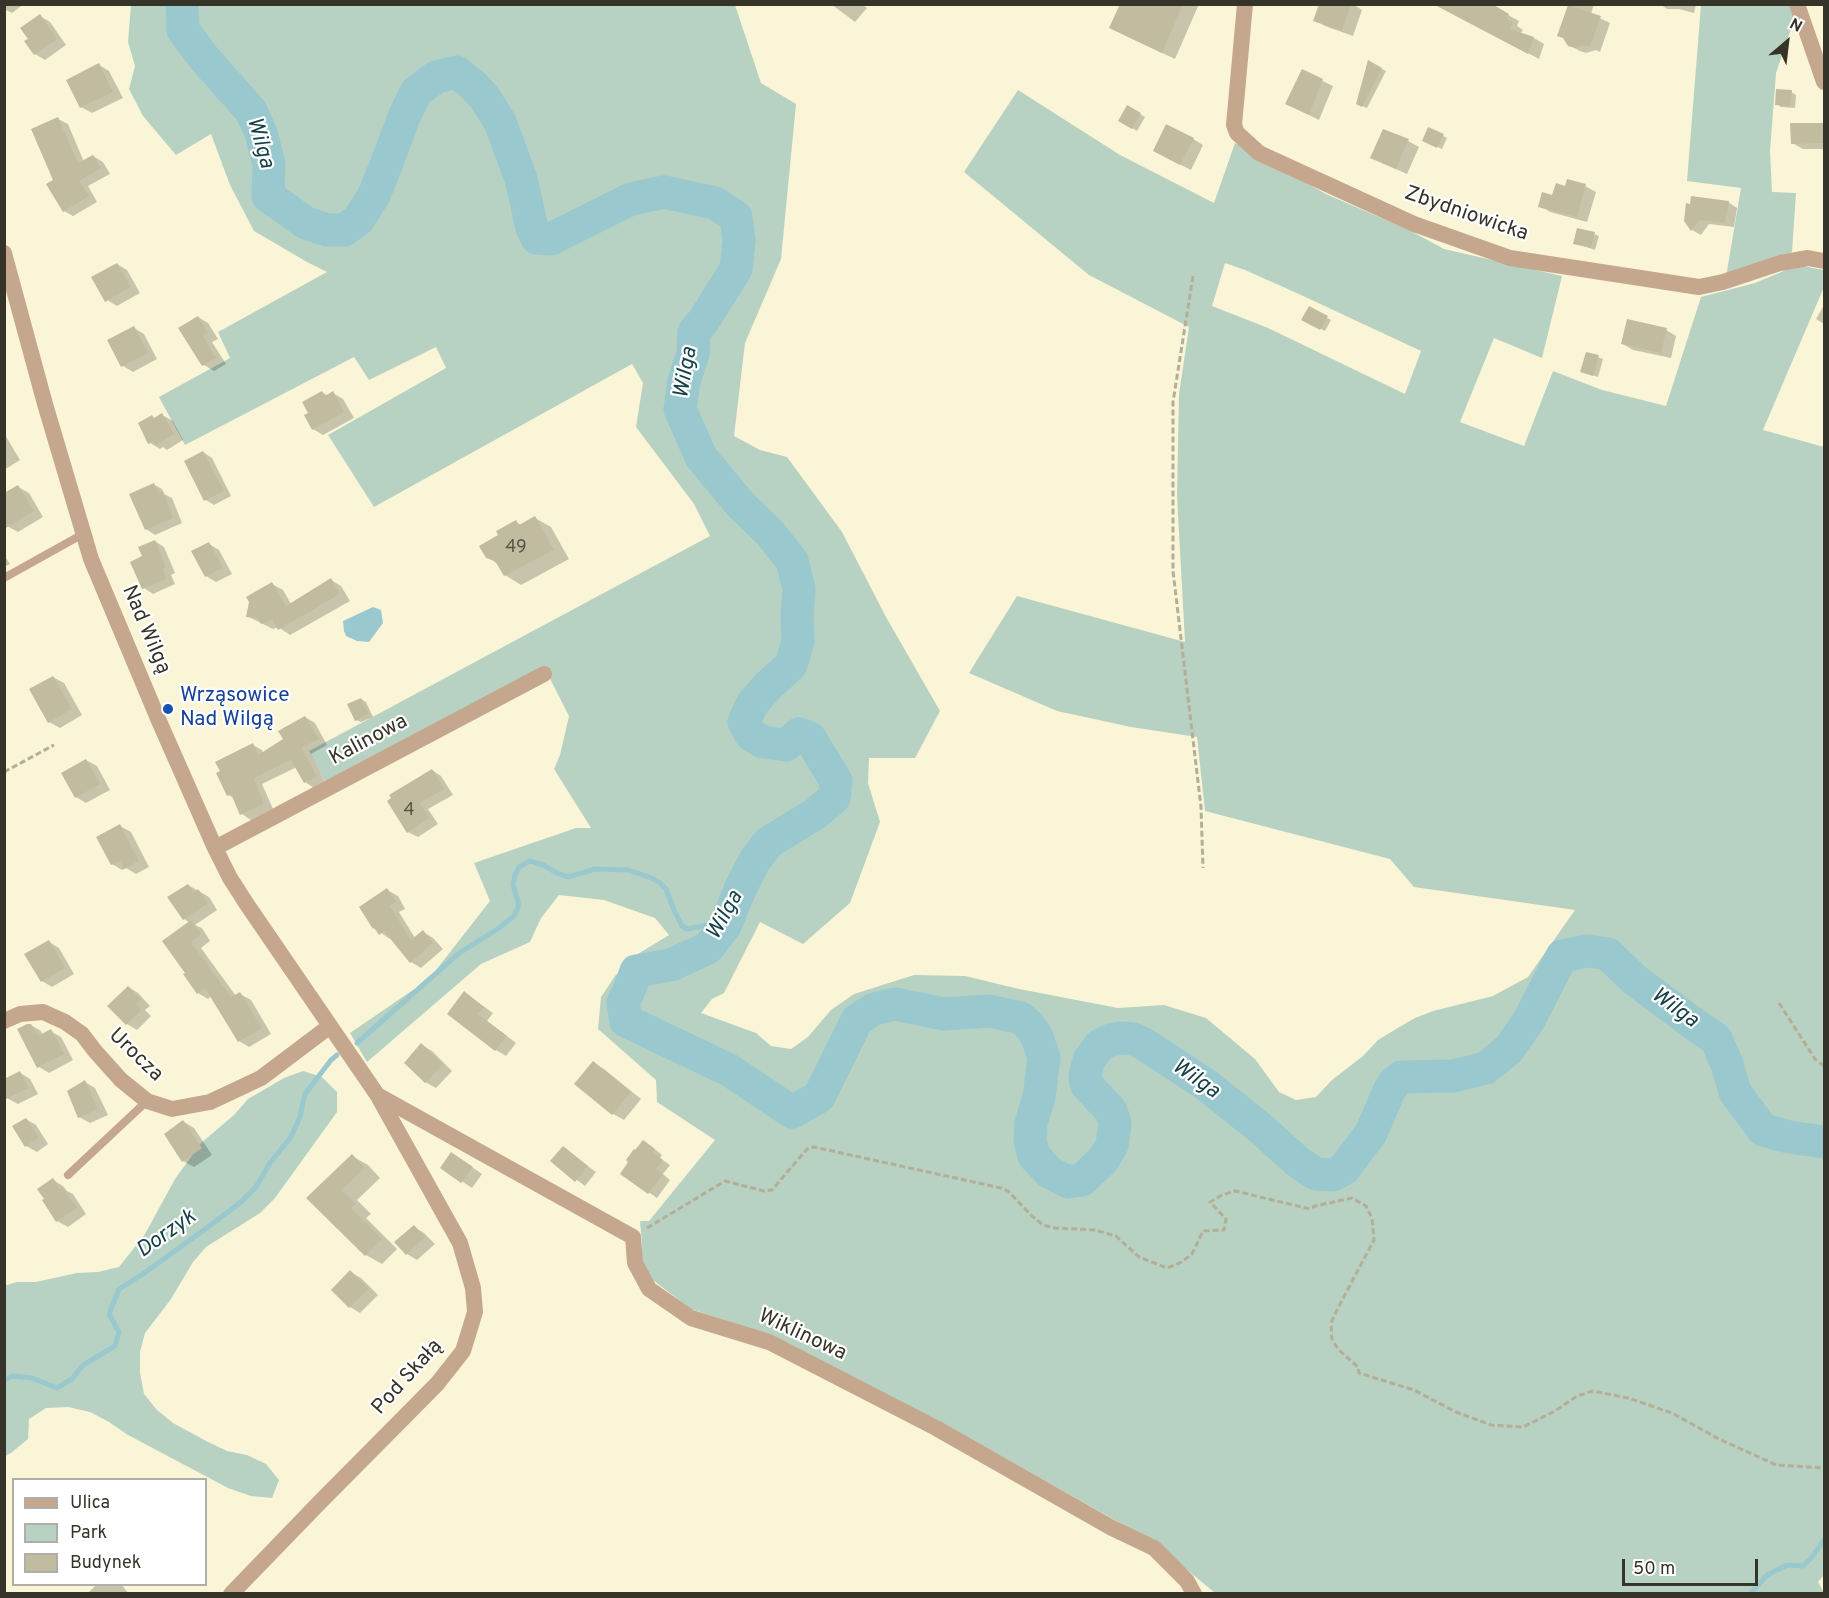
<!DOCTYPE html>
<meta charset="utf-8">
<style>
body{margin:0}
#map{position:relative;width:1829px;height:1598px;overflow:hidden;background:#fbf5d7;font-family:Overpass,sans-serif}
canvas{display:block}
.frame{position:absolute;inset:0;border:6px solid #363428;pointer-events:none}
.legend{position:absolute;left:12px;top:1478px;width:195px;height:108px;box-sizing:border-box;background:#fff;border:2px solid #afaea9;margin:0;padding:8px 10px;list-style:none;font-size:18px;color:#363428}
.legend li{display:flex;align-items:center;gap:12px;height:30px}
.legend b{width:30px;border:2px solid #afaea9}
.north{position:absolute;left:1757px;top:12px;width:60px;height:60px;-webkit-text-stroke:4px #fff;paint-order:stroke;rotate:28deg;font-size:16px;font-weight:700;line-height:24px;text-align:center;color:#363428}
.north::after{content:'';display:block;margin:auto;width:21px;height:27px;background:#363428;clip-path:polygon(50% 0,100% 100%,50% 72%,0 100%)}
.scale{position:absolute;left:1622px;top:1559px;width:136px;height:27px;box-sizing:border-box;border:3px solid #363428;border-top:0;padding-left:8px;font-size:18px;line-height:21px;white-space:nowrap;color:#363428;-webkit-text-stroke:4px #fff;paint-order:stroke}
</style>
<div id="map">
<canvas width="1829" height="1598"></canvas>
<div class="frame"></div>
<ul class="legend">
<li><b style="height:8px;background:#c5a78e"></b>Ulica</li>
<li><b style="height:16px;background:#b7d2c2"></b>Park</li>
<li><b style="height:16px;background:#c1bb9f"></b>Budynek</li>
</ul>
<div class="north">N</div>
<div class="scale">50 m</div>
</div>
<script>
const ctx = document.querySelector('canvas').getContext('2d');
ctx.lineJoin = 'round';
function paint(path, color) { ctx.fillStyle = color; ctx.fill(path, 'evenodd'); }
const shape = rows => new Path2D(rows.map(r => 'M' + r).join(''));
function strokePath(path, color, width, dash) { ctx.strokeStyle = color; ctx.lineWidth = width; ctx.lineCap = dash ? 'butt' : 'round'; ctx.setLineDash(dash || []); ctx.stroke(path); }
function label(font, color, halo, rows, align = 'center') {
  ctx.font = font + ' Overpass,sans-serif'; ctx.lineWidth = 4.5; ctx.setLineDash([]); ctx.textBaseline = 'middle'; ctx.strokeStyle = halo; ctx.fillStyle = color; for (const [text, x, y, turn = 0] of rows) {
    ctx.save(); ctx.translate(x, y); ctx.rotate((+turn || 0) * Math.PI / 180); ctx.textAlign = isNaN(turn) ? turn : align; if (halo) ctx.strokeText(text, 0, 0); ctx.fillText(text, 0, 0); ctx.restore();
  }
}
paint(shape([
 [131,5,735,5,761,83,796,104,781,259,745,343,734,436,760,450,787,457,842,532,886,617,940,711,915,758,869,758,868,783,880,822,850,903,803,944,760,922,724,993,712,999,701,1013,756,1033,771,1046,791,1049,808,1037,831,1010,854,994,914,975,965,976,1019,989,1118,1008,1164,1005,1206,1018,1255,1059,1279,1092,1296,1100,1316,1097,1332,1080,1363,1056,1378,1040,1396,1029,1415,1018,1433,1011,1493,996,1528,977,1575,910,1414,887,1390,859,1205,811,1197,737,1131,727,1057,711,969,673,1017,596,1185,642,1177,495,1179,394,1189,327,1089,275,964,172,1018,90,1120,155,1214,203,1235,143,1326,194,1409,230,1444,249,1562,276,1542,358,1494,338,1460,422,1524,446,1553,371,1602,390,1666,406,1701,297,1755,283,1798,265,1824,270,1824,287,1763,430,1824,447,1824,1575,1818,1582,1824,1593,1215,1593,1154,1542,953,1429,772,1336,691,1309,650,1278,639,1258,642,1245,640,1221,649,1221,715,1140,657,1102,656,1080,598,1029,601,997,615,976,633,957,669,935,655,918,604,900,559,895,541,918,530,942,481,964,367,1062,350,1033,429,979,490,901,474,863,576,828,591,828,554,769,560,755,569,716,545,669,327,785,309,751,710,536,694,504,636,427,643,383,632,364,374,507,328,435,446,368,436,347,369,380,354,357,185,445,159,397,230,358,218,332,327,272,307,262,254,231,230,185,211,134,176,155,143,116,129,89,135,66,128,42],
 [1225,263,1245,270,1301,295,1421,351,1405,394,1268,328,1212,306],
 [1701,5,1792,5,1795,17,1776,73,1770,151,1772,192,1796,193,1792,252,1726,277,1741,188,1687,181],
 [303,1071,322,1077,337,1092,337,1112,275,1198,260,1213,206,1247,193,1262,171,1299,145,1333,140,1352,140,1373,144,1394,157,1410,173,1423,208,1442,227,1451,247,1455,266,1464,279,1480,272,1498,251,1496,228,1488,128,1435,109,1422,90,1412,68,1407,46,1408,29,1419,28,1439,11,1453,5,1456,4,1286,17,1282,36,1282,77,1273,98,1272,119,1267,145,1234,175,1179,201,1143,234,1115,248,1099,284,1078]
]), '#b7d2c2');
paint(shape([
 [373,607,381,610,383,623,369,642,357,641,346,636,344,631,343,621]
]), '#99c8cf');
paint(shape([
 [4,4,24,4,12,13,4,9],
 [831,4,862,4,867,8,855,22],
 [1122,4,1199,4,1175,59,1124,35],
 [1320,4,1353,4,1362,10,1353,36,1325,26,1315,20],
 [1488,4,1519,21,1517,26,1523,30,1520,34,1534,38,1544,44,1539,59,1460,17],
 [1570,4,1594,4,1591,14,1610,23,1600,52,1596,50,1586,53,1580,51,1569,45,1566,39,1559,35],
 [1660,4,1696,4,1694,13,1679,9,1667,9],
 [40,16,50,22,66,45,45,60,35,54,30,39],
 [1369,63,1386,71,1367,108,1362,106],
 [99,65,109,71,123,98,92,113,81,107],
 [1302,71,1333,86,1319,120,1297,109],
 [1791,92,1796,95,1795,108,1781,107,1777,104],
 [1128,107,1145,117,1137,131,1120,121],
 [58,119,68,124,84,162,93,156,103,162,110,174,88,186,97,202,73,216,64,211,54,180],
 [1792,125,1824,125,1824,149,1803,149,1792,143],
 [1429,129,1447,138,1442,149,1424,140],
 [1193,139,1203,145,1191,170,1165,157],
 [1408,141,1419,147,1407,174,1382,163],
 [1585,186,1596,192,1587,222,1550,212,1540,206,1554,197],
 [1728,202,1737,208,1734,227,1709,224,1701,235,1692,230,1686,220],
 [1594,234,1599,236,1595,250,1575,243],
 [117,264,127,270,140,293,117,306,107,300],
 [1824,305,1824,324,1816,319],
 [1309,308,1331,320,1325,331,1303,319],
 [198,317,208,323,218,339,212,342,226,364,214,371,204,365,181,328],
 [134,328,144,334,157,359,133,372,123,366],
 [1666,330,1676,336,1671,358,1633,350,1623,344],
 [1598,357,1603,359,1598,377,1582,372],
 [322,392,328,396,333,393,343,399,354,418,323,435,313,429,310,414],
 [162,415,173,421,183,440,167,450,163,447,160,449,150,443,152,417,155,419],
 [4,433,20,460,4,470],
 [203,452,212,458,231,496,214,505,206,500],
 [153,484,162,489,164,494,172,498,182,523,155,535,146,529],
 [18,487,29,493,43,517,18,532,7,526],
 [535,518,551,527,569,559,521,585,505,575,498,564,487,557,500,535,516,522,521,525],
 [155,541,164,547,175,573,171,575,175,584,153,594,144,588],
 [209,544,219,550,232,574,216,582,206,576],
 [4,555,10,564,4,567],
 [331,580,341,586,350,601,290,635,278,627,273,629,247,616,272,584,283,590,291,604],
 [53,677,64,683,82,715,60,728,49,722],
 [361,699,366,702,373,717,361,722,356,720],
 [305,717,315,723,327,745,311,754,325,782,314,788,305,782,297,767,262,784,273,809,251,820,242,814,234,798,228,795,253,745,262,750,263,754,285,740],
 [86,760,97,766,110,790,86,803,76,797],
 [432,770,441,776,453,795,428,809,438,824,418,837,408,832],
 [120,826,131,832,149,867,136,874,126,868,122,870,112,864],
 [188,885,209,897,217,910,195,925,202,928,210,941,201,948,236,996,240,994,251,1000,271,1034,249,1047,239,1041,212,996,208,999,198,993,187,973,190,923,184,919],
 [387,890,398,896,405,909,399,912,415,938,423,932,433,938,443,949,421,968,411,962,392,938,390,939,374,928],
 [49,942,59,948,74,974,52,987,42,981],
 [128,987,138,993,150,1006,145,1010,151,1016,137,1030,127,1024],
 [465,993,493,1013,487,1021,516,1043,506,1056,496,1050,449,1013],
 [31,1025,41,1031,43,1035,50,1031,61,1037,73,1060,49,1073,39,1067],
 [422,1045,432,1051,452,1071,436,1088,425,1082],
 [593,1063,604,1069,641,1099,624,1120,613,1114,576,1083],
 [19,1072,30,1079,38,1094,18,1104,7,1098],
 [85,1082,95,1088,108,1115,90,1123,79,1117],
 [26,1119,36,1125,48,1144,37,1152,26,1146],
 [184,1122,194,1128,212,1155,194,1167,183,1161],
 [651,1146,662,1155,660,1158,670,1165,663,1174,670,1180,657,1198,622,1174],
 [563,1148,596,1172,585,1186,552,1161],
 [352,1156,368,1165,380,1178,357,1200,371,1214,366,1218,397,1249,382,1264,366,1255,308,1198],
 [462,1160,482,1174,472,1188,442,1168],
 [53,1180,63,1186,67,1191,73,1194,86,1214,68,1227,57,1221],
 [414,1227,424,1233,435,1244,417,1260,407,1254],
 [350,1272,361,1278,378,1295,360,1313,350,1307,333,1290],
 [97,1584,121,1584,129,1594,87,1594]
]), '#0003');
strokePath(shape([
 [357,1043,458,954,499,928,514,916,519,905,513,885,515,875,519,867,530,861,543,865,557,873,568,877,595,869,628,870,649,877,659,882,666,889,674,910,682,926,687,929,708,925,725,926],
 [4,1380,13,1376,32,1378,57,1388,72,1379,83,1365,115,1346,119,1332,109,1314,119,1289,143,1274,208,1227,241,1202,256,1187,270,1163,291,1137,300,1117,305,1094,331,1060,337,1055],
 [1750,1594,1767,1575,1787,1565,1803,1566,1812,1557,1824,1540]
]), '#99c8cf', 5);
strokePath(shape([
 [182,4,183,30,204,58,251,111,261,133,269,164,268,196,306,223,327,230,344,230,358,220,374,195,386,165,404,117,416,92,436,77,457,72,473,85,484,97,500,122,521,179,532,228,537,238,551,239,631,199,664,192,715,203,736,217,739,241,736,269,704,320,694,332,693,354,684,381,680,409,701,457,740,504,770,533,792,561,799,589,797,617,798,641,791,665,768,686,752,704,744,722,751,735,763,742,786,745,799,734,810,738,836,781,834,798,815,814,769,842,755,860,741,887,725,926,708,948,671,965,636,971,630,988,623,1003,626,1021,729,1070,792,1112,819,1097,857,1020,874,1009,895,1004,944,1014,989,1011,1021,1018,1030,1026,1037,1037,1044,1058,1039,1097,1031,1123,1030,1141,1034,1156,1049,1172,1068,1182,1082,1180,1103,1160,1112,1145,1115,1123,1111,1111,1086,1084,1085,1076,1089,1060,1100,1045,1111,1040,1121,1038,1133,1039,1144,1044,1205,1084,1259,1127,1298,1162,1316,1174,1333,1175,1344,1169,1371,1133,1389,1091,1395,1082,1401,1077,1453,1076,1486,1068,1509,1049,1529,1020,1562,956,1587,951,1608,954,1635,980,1694,1024,1716,1039,1727,1064,1735,1092,1763,1130,1789,1137,1824,1142]
]), '#99c8cf', 33);
paint(shape([
 [1120,4,1183,4,1162,53,1109,28],
 [1319,4,1351,4,1342,31,1313,21],
 [1433,4,1492,4,1509,14,1507,19,1513,22,1510,29,1534,37,1528,54],
 [1568,5,1601,16,1590,47,1584,45,1575,48,1568,46,1563,38,1557,36],
 [40,14,57,39,34,55,24,41,28,39,20,28],
 [1368,60,1382,68,1362,107,1356,104],
 [99,63,113,92,80,108,66,80],
 [1302,69,1323,79,1309,115,1285,104],
 [1776,89,1792,90,1790,106,1775,105],
 [1127,105,1141,113,1132,129,1118,121],
 [58,117,78,163,93,155,101,168,79,181,89,196,63,212,46,184,53,180,31,129],
 [1790,123,1824,123,1824,143,1791,144],
 [1166,124,1194,138,1180,165,1153,151],
 [1428,127,1444,134,1437,148,1422,141],
 [1383,129,1409,139,1396,169,1370,158],
 [1567,179,1586,184,1577,217,1538,207,1542,192,1552,195,1556,183,1565,186],
 [1691,196,1729,201,1725,223,1699,220,1691,231,1684,221,1686,203,1690,204],
 [1577,228,1595,232,1591,248,1573,244],
 [117,263,131,287,105,302,91,277],
 [1309,306,1328,316,1320,330,1301,320],
 [198,316,208,333,203,336,216,358,202,366,178,328],
 [1627,319,1667,328,1661,353,1621,344],
 [134,326,148,353,121,367,107,340],
 [1586,352,1599,355,1593,376,1580,372],
 [322,391,325,396,333,391,344,412,312,430,304,415,308,413,302,402],
 [162,413,174,434,156,445,154,441,148,444,138,423,152,415,154,418],
 [203,451,224,491,204,501,184,461],
 [154,483,158,493,163,491,173,518,145,530,129,494],
 [18,485,34,511,4,529,4,493],
 [535,516,554,550,504,576,495,561,486,558,479,546,498,535,496,531,516,520,519,525],
 [155,540,166,567,163,569,166,579,142,589,130,562,142,556,138,547],
 [209,542,223,568,205,577,191,551],
 [331,578,340,594,278,630,272,619,261,624,258,618,246,617,249,602,246,597,272,582,286,606],
 [53,676,72,709,48,723,29,689],
 [361,698,369,714,355,721,347,704],
 [305,716,319,739,302,748,317,777,304,783,291,760,266,772,254,779,264,804,240,815,231,794,227,796,216,773,220,771,215,762,253,743,258,755,283,739,278,731],
 [86,759,100,784,75,798,61,773],
 [432,769,444,789,420,803,429,818,407,833,387,801,391,798,389,795],
 [120,824,139,861,124,869,120,861,111,865,96,837],
 [188,884,194,892,198,889,208,903,183,920,167,897],
 [387,888,396,902,390,906,411,940,423,930,433,943,410,963,384,931,379,935,374,928,373,929,359,907],
 [191,920,201,934,191,942,231,997,240,992,262,1028,238,1042,205,988,197,994,183,974,185,973,162,941],
 [49,940,65,968,41,982,24,954],
 [128,986,141,999,136,1004,141,1010,126,1025,107,1006],
 [464,991,484,1007,478,1014,507,1036,495,1051,447,1014],
 [27,1024,31,1024,38,1036,51,1029,64,1054,37,1068,17,1029],
 [421,1043,443,1064,425,1083,404,1063],
 [593,1061,631,1092,612,1115,574,1084],
 [20,1071,28,1088,4,1100,4,1079],
 [85,1080,98,1109,78,1118,67,1091],
 [26,1118,39,1138,25,1147,12,1126],
 [183,1120,202,1148,182,1162,164,1134],
 [643,1140,655,1149,653,1152,663,1160,656,1169,663,1174,648,1194,620,1174,628,1162,626,1160,634,1149,635,1150],
 [563,1146,588,1166,575,1182,550,1161],
 [451,1152,473,1167,461,1183,440,1168],
 [352,1154,365,1168,342,1190,356,1204,351,1208,382,1239,365,1256,306,1198],
 [53,1178,60,1188,62,1187,63,1188,77,1208,56,1222,42,1200,44,1199,37,1189],
 [414,1225,425,1237,406,1255,394,1242],
 [350,1270,369,1289,349,1308,331,1290]
]), '#c1bb9f');
strokePath(shape([
 [1193,276,1173,402,1173,571,1201,807,1203,868],
 [4,772,54,745],
 [1779,1003,1815,1059,1824,1066],
 [647,1228,725,1181,764,1191,772,1190,807,1149,814,1147,1001,1188,1008,1191,1032,1216,1043,1225,1055,1228,1095,1230,1116,1236,1139,1257,1167,1268,1180,1263,1192,1254,1203,1231,1224,1230,1226,1219,1210,1202,1222,1195,1235,1191,1310,1209,1315,1206,1352,1198,1366,1206,1372,1218,1374,1240,1338,1308,1331,1323,1332,1339,1338,1349,1358,1367,1359,1373,1414,1390,1456,1412,1491,1425,1523,1427,1555,1411,1577,1396,1593,1391,1628,1398,1672,1413,1719,1439,1776,1465,1824,1468]
]), '#b3af97', 3, [6, 3]);
strokePath(shape([
 [4,578,83,534],
 [68,1175,147,1101]
]), '#c5a78e', 8);
strokePath(shape([
 [1245,4,1234,125,1237,133,1259,153,1414,224,1510,258,1699,287,1723,282,1780,263,1808,258,1824,261],
 [1797,4,1824,82],
 [4,253,45,404,91,559,159,721,215,848,230,878,246,903,378,1096,460,1243,473,1288,475,1312,463,1351,437,1384,321,1501,231,1594],
 [215,848,544,674],
 [4,1021,20,1014,43,1012,65,1022,82,1034,95,1051,121,1080,147,1101,172,1109,210,1102,261,1078,330,1026],
 [379,1096,633,1237,635,1263,649,1289,691,1318,769,1342,936,1428,1112,1528,1154,1548,1187,1581,1194,1594]
]), '#c5a78e', 16);
for (const [x, y, r, color] of [
 [168,709,6,"#1a4fb4"]
]) { const dot = new Path2D(); dot.arc(x, y, r, 0, 2 * Math.PI); ctx.fillStyle = color; ctx.fill(dot); strokePath(dot, '#fff', 2); }
label('18px', '#595646', null, [
 ["49",516,548],
 ["4",409,811]
]);
label('21px', '#363428', '#fff', [
 ["Zbydniowicka",1466,215,19],
 ["Nad Wilgą",145,630,67],
 ["Kalinowa",369,741,-28],
 ["Urocza",135,1056,44],
 ["Wiklinowa",802,1336,25],
 ["Pod Skałą",408,1378,-48]
]);
label('21px', '#164399', '#fff', [
 ["Wrząsowice",180,697],
 ["Nad Wilgą",180,721]
], 'left');
label('italic 22px', '#164147', '#fff', [
 ["Wilga",259,143,74],
 ["Wilga",687,373,-80],
 ["Wilga",726,916,-61],
 ["Wilga",1674,1009,36],
 ["Wilga",1195,1080,35],
 ["Dorzyk",167,1235,-35]
]);
</script>
